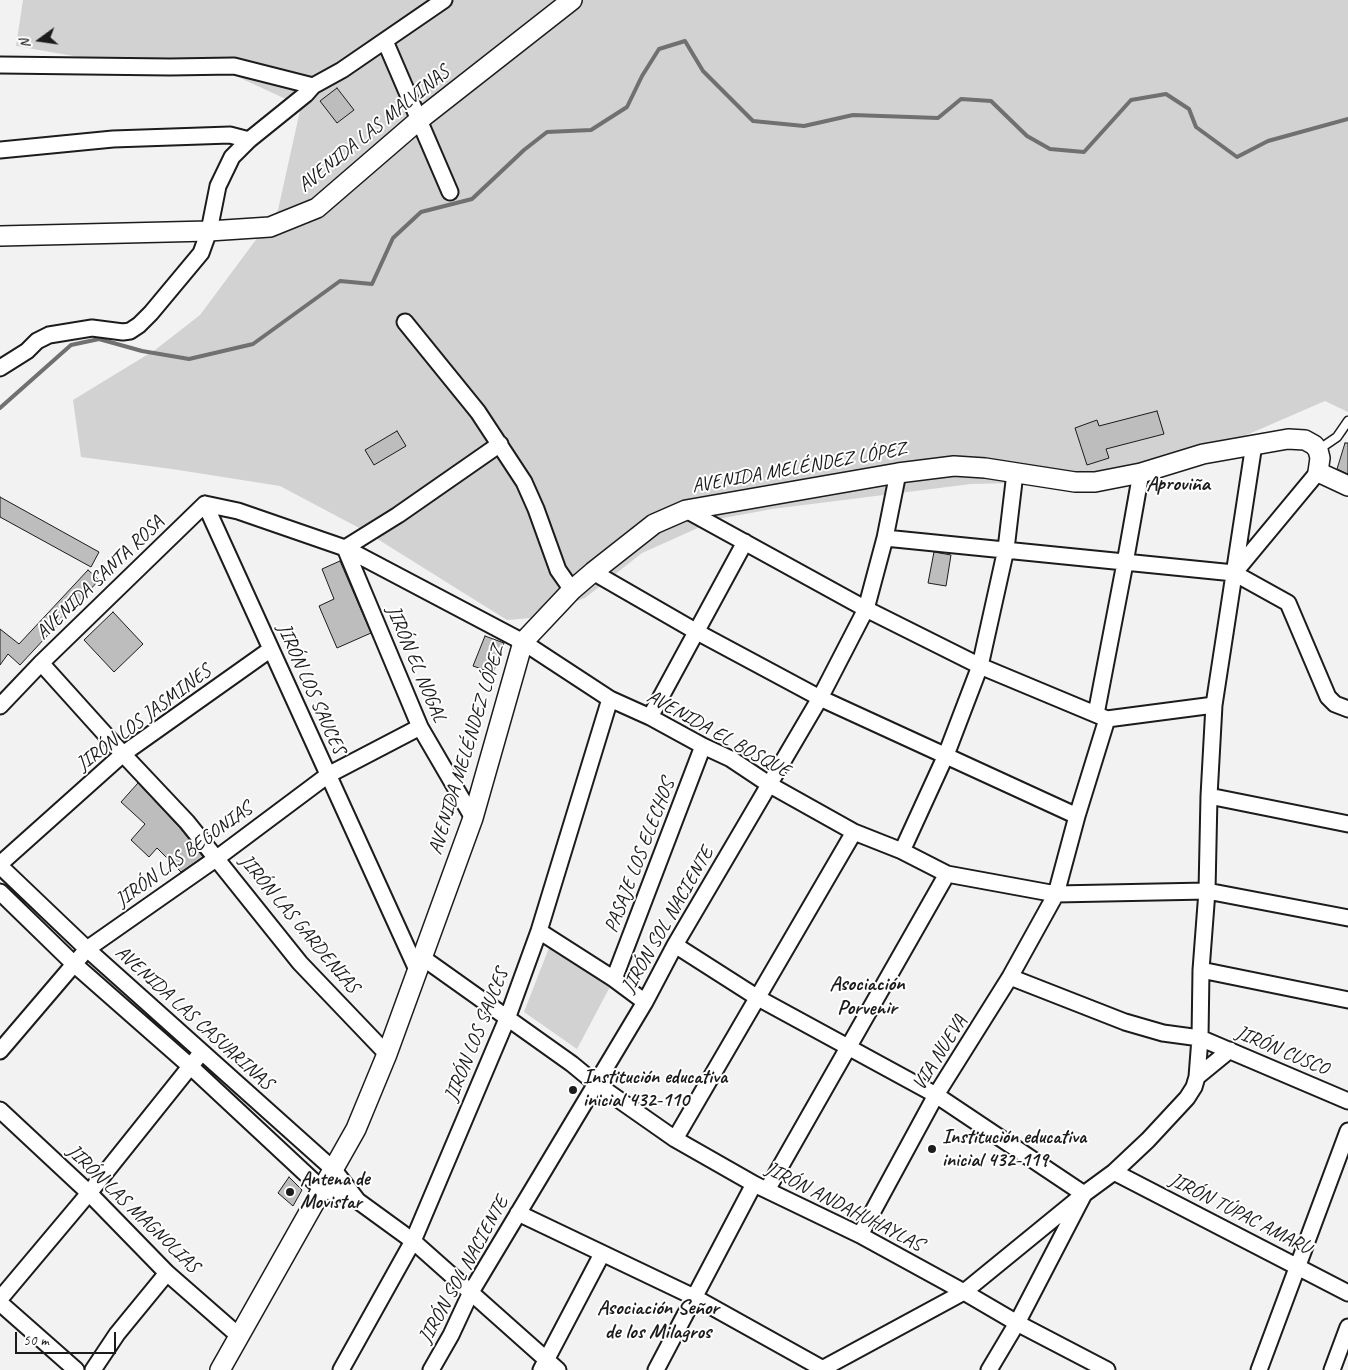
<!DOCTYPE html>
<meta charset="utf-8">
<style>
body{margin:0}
#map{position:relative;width:1348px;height:1370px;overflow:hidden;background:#f2f2f2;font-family:Caveat,sans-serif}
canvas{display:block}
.north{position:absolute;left:15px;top:15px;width:50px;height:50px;-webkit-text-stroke:4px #fff;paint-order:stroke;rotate:256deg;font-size:14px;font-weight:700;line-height:20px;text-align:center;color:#1c1c1c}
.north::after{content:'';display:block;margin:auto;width:18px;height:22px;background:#1c1c1c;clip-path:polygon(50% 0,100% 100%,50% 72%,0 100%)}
.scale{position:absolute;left:15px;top:1332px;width:101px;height:22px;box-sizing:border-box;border:2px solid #1c1c1c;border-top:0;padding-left:6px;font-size:15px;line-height:18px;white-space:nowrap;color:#1c1c1c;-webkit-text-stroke:4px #fff;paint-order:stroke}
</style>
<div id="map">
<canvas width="1348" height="1370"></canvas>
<div class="north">N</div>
<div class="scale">50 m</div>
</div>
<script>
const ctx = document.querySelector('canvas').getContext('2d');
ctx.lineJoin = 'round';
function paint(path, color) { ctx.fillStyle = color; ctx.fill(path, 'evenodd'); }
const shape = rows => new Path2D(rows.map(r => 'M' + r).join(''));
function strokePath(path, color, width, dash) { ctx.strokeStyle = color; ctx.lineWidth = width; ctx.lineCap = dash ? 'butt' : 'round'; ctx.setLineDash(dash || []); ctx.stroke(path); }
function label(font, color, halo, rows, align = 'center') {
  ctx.font = font + ' Caveat,sans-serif'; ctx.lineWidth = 4; ctx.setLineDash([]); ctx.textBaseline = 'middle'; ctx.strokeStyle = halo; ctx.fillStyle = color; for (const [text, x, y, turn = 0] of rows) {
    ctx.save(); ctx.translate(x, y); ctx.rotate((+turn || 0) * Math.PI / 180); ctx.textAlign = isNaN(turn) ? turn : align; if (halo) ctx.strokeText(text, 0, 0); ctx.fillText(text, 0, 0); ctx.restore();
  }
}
paint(shape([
 [23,0,1348,0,1348,412,1325,401,1235,440,1143,466,1060,482,971,484,772,509,718,519,642,553,585,598,531,618,507,620,363,530,280,486,172,469,81,457,73,400,155,350,200,315,278,210,301,106,225,71,125,65,16,46],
 [550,945,612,983,577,1049,524,1012]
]), '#d2d2d2');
strokePath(shape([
 [0,408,71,345,99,339,142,351,189,359,253,344,340,281,372,284,393,238,421,212,472,199,524,150,547,132,591,130,627,107,642,76,659,49,685,41,703,71,753,121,804,126,853,115,938,118,961,99,991,101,1027,136,1050,149,1084,152,1131,100,1166,94,1189,109,1196,127,1237,157,1268,141,1348,119]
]), '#707070', 4);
const building = shape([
 [337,88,354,110,337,123,320,101,337,88],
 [1157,411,1164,434,1106,449,1109,458,1087,465,1075,428,1097,420,1099,426,1157,411],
 [397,431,406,446,374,465,365,450,397,431],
 [1345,443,1348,443,1348,474,1337,469,1345,443],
 [0,497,99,552,91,567,0,517,0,497],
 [934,552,951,555,946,586,928,583,934,552],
 [340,561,371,633,337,648,319,606,334,599,322,569,340,561],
 [88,570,99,580,20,665,8,654,0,665,0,629,19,644,88,570],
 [113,612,143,644,114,672,84,640,113,612],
 [485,636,504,643,493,673,473,666,485,636],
 [138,783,180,828,203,857,181,872,157,848,149,857,131,840,145,824,121,802,138,783],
 [289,1177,302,1190,293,1206,278,1193,289,1177]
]);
paint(building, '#bdbdbd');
strokePath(building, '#1c1c1c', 1);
const service = shape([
 [1318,450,1337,437,1348,421]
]);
const minor = shape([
 [385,41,450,192],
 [0,65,170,67,234,66,313,86],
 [0,150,113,139,230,135,249,140],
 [405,322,478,412,524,482,536,509,558,570,572,590],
 [0,368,27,351,37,341,49,335,92,328,123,332,130,331,139,325,151,313,201,253,209,231,218,186,232,157,249,140,306,94,313,86,342,70,444,0],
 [205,504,418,972],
 [686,510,866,609,980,666,1107,719,1214,705],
 [885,538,1234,573,1288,603,1328,697,1335,704,1348,709],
 [593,572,697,632,820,698,1077,816],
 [1235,572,1318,472],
 [41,663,123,754,187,822,300,963,387,1054],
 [0,706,41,663,205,504,238,511,345,548,523,642,610,699,650,717,703,746,731,759,770,785,854,832,902,851,947,874,1056,894,1207,891,1348,918],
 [1096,714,1125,563,1141,473],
 [650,717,745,542],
 [1209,796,1348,824],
 [473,818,420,727,345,548,398,515,500,444],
 [902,851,946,755,980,666,1006,549,1015,473],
 [0,864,123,754,271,649],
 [0,866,87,949,334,1170,358,1201,413,1241,558,1370],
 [0,892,74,964,190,1066,322,1189,358,1201],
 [539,931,614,979,645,1002],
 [675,945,758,998,936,1095,1084,1194,964,1292,820,1370],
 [423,958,572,1064,595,1083,675,1139,754,1184,860,1235,964,1292,1017,1323,1107,1370],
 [1201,970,1348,1000],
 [1010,977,1125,1022,1163,1033,1200,1038,1348,1101],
 [614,979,703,746],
 [0,1051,87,949,217,858,328,775,420,727],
 [1197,1077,1230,1050],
 [0,1110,89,1193,167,1273,239,1336],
 [675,1139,854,832],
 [1114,1172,1348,1293],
 [767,1190,947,874],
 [518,1213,694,1297,825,1370],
 [860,1235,936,1095,1010,977,1056,894,1077,816,1107,719],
 [0,1299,89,1193,197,1058],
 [0,1303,76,1370],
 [93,1370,117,1334,167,1273],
 [341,1370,413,1241,507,1019,539,931,610,699],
 [431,1370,451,1335,471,1292,645,1002,675,945,820,698,866,609,885,538,898,473],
 [541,1370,602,1254],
 [656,1370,754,1184],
 [989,1370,1017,1323,1084,1194,1114,1172,1148,1140,1187,1098,1194,1087,1197,1077,1200,1038,1201,970,1207,891,1209,796,1214,705,1254,444],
 [1259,1370,1348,1131],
 [1332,1370,1348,1327]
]);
const tertiary = shape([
 [0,236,209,231,270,227,317,208,419,120,572,0],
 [220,1370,356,1129,387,1054,473,818,523,642,572,590,593,572,654,524,686,510,898,473,954,466,985,468,1075,482,1095,482,1141,473,1203,454,1288,439,1305,440,1314,445,1318,450,1320,458,1318,472,1348,486]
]);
strokePath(service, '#1c1c1c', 11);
strokePath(minor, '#1c1c1c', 19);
strokePath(tertiary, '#1c1c1c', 22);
strokePath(service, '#fff', 8);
strokePath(minor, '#fff', 15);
strokePath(tertiary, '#fff', 19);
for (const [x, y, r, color] of [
 [573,1090,5,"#1c1c1c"],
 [932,1149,5,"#1c1c1c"],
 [290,1192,5,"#1c1c1c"]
]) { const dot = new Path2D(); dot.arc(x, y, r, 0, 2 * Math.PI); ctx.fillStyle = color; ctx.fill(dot); strokePath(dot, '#fff', 2); }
label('20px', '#1c1c1c', '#fff', [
 ["AVENIDA LAS MALVINAS",374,129,-39],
 ["AVENIDA MELÉNDEZ LÓPEZ",799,468,-10],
 ["AVENIDA SANTA ROSA",100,578,-44],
 ["JIRÓN EL NOGAL",416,664,67],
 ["JIRÓN LOS SAUCES",311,689,66],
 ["JIRÓN LOS JASMINES",144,718,-37],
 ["AVENIDA EL BOSQUE",718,734,29],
 ["AVENIDA MELÉNDEZ LÓPEZ",467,750,-73],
 ["JIRÓN LAS BEGONIAS",184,855,-36],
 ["PASAJE LOS ELECHOS",640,856,-69],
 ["JIRÓN SOL NACIENTE",668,920,-60],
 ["JIRÓN LAS GARDENIAS",299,924,50],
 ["AVENIDA LAS CASUARINAS",194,1018,42],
 ["JIRÓN LOS SAUCES",477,1035,-68],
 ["JIRÓN CUSCO",1282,1051,23],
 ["VIA NUEVA",940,1053,-58],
 ["JIRÓN ANDAHUHAYLAS",844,1207,27],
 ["JIRÓN LAS MAGNOLIAS",133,1209,44],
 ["JIRÓN TÚPAC AMARU",1240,1214,27],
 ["JIRÓN SOL NACIENTE",464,1270,-61]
]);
label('bold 20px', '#1c1c1c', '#fff', [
 ["Institución educativa",583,1078],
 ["inicial 432-110",583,1101],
 ["Institución educativa",942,1138],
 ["inicial 432-119",942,1161],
 ["Antena de",300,1180],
 ["Movistar",300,1203]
], 'left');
label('bold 21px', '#1c1c1c', '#fff', [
 ["Aproviña",1178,484],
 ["Asociación",867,984],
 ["Porvenir",867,1008],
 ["Asociación Señor",658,1308],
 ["de los Milagros",658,1332]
]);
</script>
